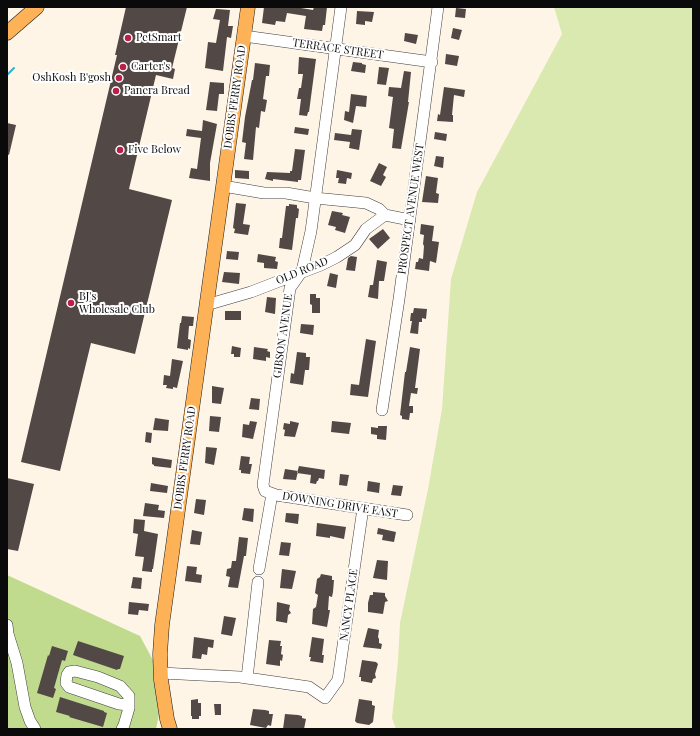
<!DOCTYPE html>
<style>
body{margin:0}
#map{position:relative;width:700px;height:736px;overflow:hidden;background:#fff5e6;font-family:"Playfair Display",serif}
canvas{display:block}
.frame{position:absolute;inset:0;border:8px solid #0a0a0a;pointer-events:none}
</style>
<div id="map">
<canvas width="700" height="736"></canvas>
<div class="frame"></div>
</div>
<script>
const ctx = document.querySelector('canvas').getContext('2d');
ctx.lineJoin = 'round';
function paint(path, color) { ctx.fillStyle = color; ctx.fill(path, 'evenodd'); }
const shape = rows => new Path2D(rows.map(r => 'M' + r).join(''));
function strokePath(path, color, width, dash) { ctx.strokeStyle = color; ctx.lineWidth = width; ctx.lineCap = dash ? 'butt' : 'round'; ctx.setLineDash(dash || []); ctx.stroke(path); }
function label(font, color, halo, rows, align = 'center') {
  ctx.font = font + ' "Playfair Display",serif'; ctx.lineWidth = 4; ctx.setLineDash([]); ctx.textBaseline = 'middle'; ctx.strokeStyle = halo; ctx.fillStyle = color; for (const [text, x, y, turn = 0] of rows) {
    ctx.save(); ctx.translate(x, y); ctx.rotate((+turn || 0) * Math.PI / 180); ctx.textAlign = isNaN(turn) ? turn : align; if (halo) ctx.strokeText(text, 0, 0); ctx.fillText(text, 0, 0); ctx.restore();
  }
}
paint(shape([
 [554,7,693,7,693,729,396,729,392,718,398,661,400,623,428,489,442,409,451,279,477,192,562,34]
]), '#dae9b0');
paint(shape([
 [7,575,140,636,154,662,159,715,156,729,7,729]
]), '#c1db8e');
strokePath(shape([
 [7,75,14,68]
]), '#2eb2d1', 2);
paint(shape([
 [126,7,187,7,172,68,175,69,173,79,156,75,129,189,172,200,135,354,91,343,60,471,21,462,117,55,115,55],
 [264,7,295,7,313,10,314,7,327,7,325,25,323,25,322,31,304,29,306,16,287,13,285,22,276,21,275,25,262,23],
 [456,8,466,9,465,18,455,17],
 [216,9,230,10,228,26,233,26,231,38,227,37,223,71,205,68,208,42,216,43,220,20,213,19],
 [357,11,374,12,372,22,365,21,365,25,356,24],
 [453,28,462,30,459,40,451,38],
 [405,33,418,35,416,44,404,41],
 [446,54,459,56,457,66,445,64],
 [299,57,316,59,309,112,308,112,307,116,299,115,301,99,297,99,299,88,301,88,303,74,298,74],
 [353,62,362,63,362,64,366,65,365,73,351,71],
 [255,63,270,65,269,76,266,76,263,99,267,100,265,112,261,111,259,128,256,127,253,160,244,159,246,143,242,142,245,117,252,80,253,80],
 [379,67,389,68,386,85,377,84],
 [404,71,411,72,408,102,409,102,401,149,392,148,394,129,389,128,393,97,388,96,389,87,401,88],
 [210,82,224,83,224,94,219,94,217,111,206,110],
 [444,87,465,90,464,97,454,95,452,115,453,115,453,122,437,121,438,114,440,115],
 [351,94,367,96,366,107,356,106,353,123,344,120,345,111,349,112],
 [203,120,217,124,210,163,210,181,189,178,191,168,197,169,201,138,186,136,187,129,202,131],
 [7,123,16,125,9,155,7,154],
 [295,127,309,129,308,135,294,133],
 [352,129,362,130,359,150,349,148,350,142,334,140,335,133,351,135],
 [435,132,447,134,446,141,434,139],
 [295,149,305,150,301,180,298,180,298,182,273,179,273,181,265,179,267,172,290,173,290,171,292,171],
 [436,156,444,157,443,168,434,166],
 [379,163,387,167,383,175,386,177,381,186,370,181],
 [235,170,249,171,249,179,235,178],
 [337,170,352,173,351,179,347,178,346,184,338,183,339,178,336,178],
 [426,176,438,178,436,193,439,194,438,203,422,202],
 [236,203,246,204,243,224,250,225,248,235,234,233,235,229,233,228],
 [289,204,297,205,297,208,299,209,298,218,296,218,292,250,279,248,280,238,282,238,286,206,289,206],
 [332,211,343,213,342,215,350,217,345,233,335,230,336,227,328,225],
 [421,224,434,226,432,241,439,242,436,263,430,261,429,271,415,269,416,262,418,262,419,258,423,259,424,246,423,244,424,235,420,234],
 [383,229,390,238,378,249,369,239],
 [227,251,239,252,238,260,226,259],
 [258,254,276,257,275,261,278,262,277,269,264,268,264,263,257,262],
 [351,256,357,257,355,271,346,270,348,258],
 [377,260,387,262,384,281,379,281,378,299,368,297,370,285,373,285],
 [224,272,240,273,239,284,222,282],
 [330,273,338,275,336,288,327,286],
 [310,294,316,294,316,298,320,298,320,313,312,313,312,305,310,304],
 [267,297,276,298,275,314,265,312],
 [414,308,427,309,426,319,422,318,422,322,419,322,418,334,410,333,412,321,410,321,411,313,413,313],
 [225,311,241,311,241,320,225,320],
 [182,316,194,317,193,326,189,326,188,339,191,340,190,349,188,348,188,350,177,348,180,323,181,323],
 [301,324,314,325,313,335,300,333],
 [366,339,376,341,368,397,350,395,351,384,359,385],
 [232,346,241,348,240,357,234,357,234,354,231,354],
 [254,347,268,349,267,351,270,352,270,358,266,357,266,361,253,359],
 [410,347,420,349,415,388,418,388,417,394,411,393,409,406,413,406,413,413,410,413,409,420,402,419,402,416,400,415,405,372,406,372],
 [297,352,306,353,306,357,310,357,309,370,305,370,303,385,290,383,291,373,294,374],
 [172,359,183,361,177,388,173,387,173,389,166,388,167,385,163,385,164,375,170,376],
 [212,386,224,388,221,404,212,403],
 [251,398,260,399,259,410,249,409],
 [210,416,221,417,219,432,209,431],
 [155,418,169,420,168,431,153,430],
 [250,421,257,422,253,439,242,437,243,424,249,425],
 [290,421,299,423,295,437,284,436,285,430,283,429,284,423,290,424],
 [332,421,351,423,349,434,331,432],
 [378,426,387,426,386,440,377,439,377,435,371,434,371,427,378,428],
 [146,432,152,433,151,443,145,442],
 [206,447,217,448,214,465,205,463],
 [241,456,250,457,249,464,252,464,250,474,241,473,241,470,239,470],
 [152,457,172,460,171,468,154,466,154,465,152,464],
 [299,466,325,470,324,479,319,478,318,481,317,481,316,484,310,483,311,475,297,473],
 [285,469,298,471,296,480,283,479],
 [340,474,349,475,347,486,339,485],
 [7,478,34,484,18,551,7,549],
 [368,481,380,483,379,493,367,491],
 [151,483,168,486,167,493,150,491],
 [393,485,403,486,401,496,391,495],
 [196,499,206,500,204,515,194,513],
 [145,503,159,505,158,510,165,511,164,518,143,516],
 [244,508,254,509,253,522,242,520],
 [286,513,299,514,298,524,285,522],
 [134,519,145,520,144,531,158,534,153,569,152,569,152,572,142,571,144,557,135,556,138,534,133,533],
 [317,523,346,527,344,539,330,536,330,538,316,536],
 [378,528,396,532,394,542,382,540,383,535,377,534],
 [192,530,202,532,200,545,190,544],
 [239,537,248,538,246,556,244,556,238,588,228,587,230,577,226,576,227,569,231,568,232,561,236,561],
 [281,542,291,543,289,556,279,555],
 [377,560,388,561,387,580,373,578],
 [187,566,197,567,196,574,202,575,201,583,185,581],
 [282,569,296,571,292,589,280,588],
 [321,574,332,576,332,580,334,580,333,592,332,597,329,596,328,610,330,610,327,627,312,624,313,609,316,607,318,595,315,593,317,579,320,577],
 [133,577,142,578,141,589,131,588],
 [373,592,385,593,385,596,388,601,385,602,383,614,368,612,368,603,370,595,373,595],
 [129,602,149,604,148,611,139,610,138,615,128,614],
 [277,602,290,605,289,610,291,613,288,615,287,623,276,621],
 [224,616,236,618,232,636,221,634],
 [368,628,379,630,378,637,379,639,379,643,382,644,381,649,363,647],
 [194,637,214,640,213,648,208,647,207,655,202,654,201,659,192,658],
 [312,637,324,639,322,655,324,655,323,663,310,661,311,657,309,657],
 [269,640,281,641,280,646,282,646,281,654,283,655,282,661,280,660,280,666,266,664],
 [78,641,124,656,120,669,118,669,117,670,73,655],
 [52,646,68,651,65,661,62,660,54,688,56,689,53,698,37,693,48,655,49,656],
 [362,660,376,662,378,664,375,674,376,678,373,679,372,683,361,681,361,677,359,677],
 [60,697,104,711,104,712,107,713,103,727,69,717,70,716,56,712],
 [198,699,198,703,201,703,201,716,199,716,199,719,192,719,192,716,191,716,191,700],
 [359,699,372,701,372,705,375,706,373,722,369,725,357,723,355,721],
 [214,704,221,704,221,715,215,715],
 [253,709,265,710,269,711,269,714,273,714,271,726,268,725,266,728,250,725],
 [285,714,298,715,302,716,302,718,306,719,304,729,283,729]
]), '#524846');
const minor = shape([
 [341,7,311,231,302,271,290,288,263,485,265,491,276,495,407,515],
 [244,36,432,62],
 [223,186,264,193,286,193,315,198,366,203,379,209,385,215,410,220],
 [206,305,251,292,321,265,337,257,355,245,366,229,385,215],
 [382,410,399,299,438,7],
 [259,569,272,494],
 [7,625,8,634,17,663,25,707,30,721,35,729],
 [161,673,240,677,309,687,325,698,338,680,363,508],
 [247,678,258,582],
 [122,729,124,725,129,708,129,696,120,686,98,677,75,671,69,672,67,675,66,683,69,687,119,704,129,705]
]);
const major = shape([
 [7,33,37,7],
 [170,729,167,719,161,680,160,654,162,625,248,7]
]);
strokePath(minor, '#3d3d3d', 12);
strokePath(major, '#1b1b1b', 15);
strokePath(minor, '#fff', 11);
strokePath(major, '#feb257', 14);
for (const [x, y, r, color] of [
 [128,38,4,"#bd1e47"],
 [123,67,4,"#bd1e47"],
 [119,78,4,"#bd1e47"],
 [116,91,4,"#bd1e47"],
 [120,150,4,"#bd1e47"],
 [71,303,4,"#bd1e47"]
]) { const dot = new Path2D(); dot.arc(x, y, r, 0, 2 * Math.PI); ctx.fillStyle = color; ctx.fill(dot); strokePath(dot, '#fff', 1.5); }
label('11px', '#0a0a0a', '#fff', [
 ["PetSmart",136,38],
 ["Carter's",131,67],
 ["OshKosh B'gosh",111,78,"right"],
 ["Panera Bread",124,91],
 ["Five Below",128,150],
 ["BJ's",79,297],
 ["Wholesale Club",79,310]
], 'left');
label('11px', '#0a0a0a', '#fff', [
 ["TERRACE STREET",338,49,8],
 ["DOBBS FERRY ROAD",235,97,-82],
 ["PROSPECT AVENUE WEST",411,209,-82],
 ["OLD ROAD",302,271,-22],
 ["GIBSON AVENUE",283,336,-82],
 ["DOBBS FERRY ROAD",185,458,-82],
 ["DOWNING DRIVE EAST",340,505,9],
 ["NANCY PLACE",349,605,-82]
]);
</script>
